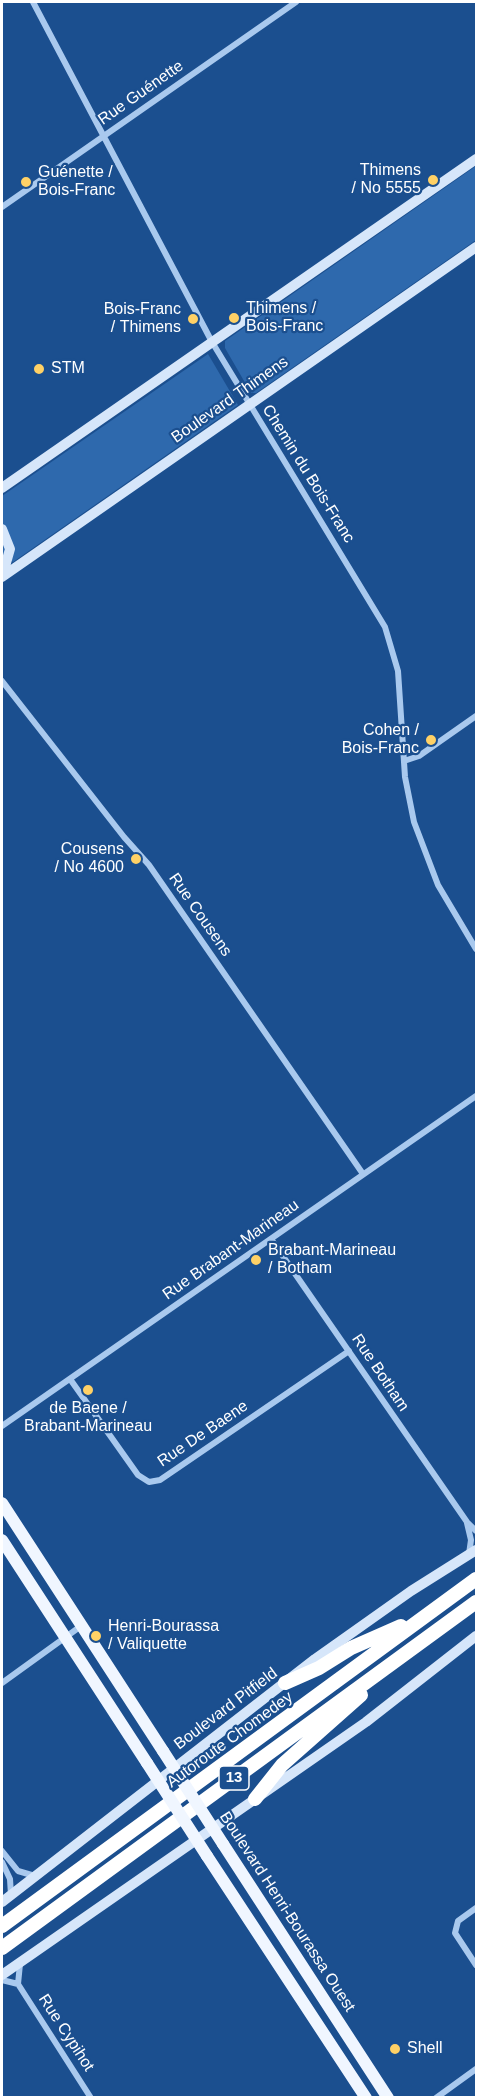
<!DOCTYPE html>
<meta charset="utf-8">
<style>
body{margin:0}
#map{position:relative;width:478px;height:2099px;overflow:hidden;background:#1b4f8f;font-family:Arial,sans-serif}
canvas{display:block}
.frame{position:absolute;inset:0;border:3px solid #fff;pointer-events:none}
</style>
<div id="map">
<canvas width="478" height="2099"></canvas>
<div class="frame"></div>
</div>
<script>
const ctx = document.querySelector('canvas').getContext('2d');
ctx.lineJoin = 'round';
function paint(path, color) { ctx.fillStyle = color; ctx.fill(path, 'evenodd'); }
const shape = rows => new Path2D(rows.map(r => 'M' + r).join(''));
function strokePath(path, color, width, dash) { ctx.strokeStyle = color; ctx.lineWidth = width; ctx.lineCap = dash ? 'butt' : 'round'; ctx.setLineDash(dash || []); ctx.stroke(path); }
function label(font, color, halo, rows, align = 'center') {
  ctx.font = font + ' Arial,sans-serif'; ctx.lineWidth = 4.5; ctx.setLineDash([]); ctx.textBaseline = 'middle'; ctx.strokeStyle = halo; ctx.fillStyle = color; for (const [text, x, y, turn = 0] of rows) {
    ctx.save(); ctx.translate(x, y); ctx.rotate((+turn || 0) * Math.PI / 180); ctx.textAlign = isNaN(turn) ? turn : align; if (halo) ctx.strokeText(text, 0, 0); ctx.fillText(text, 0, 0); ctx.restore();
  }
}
paint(shape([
 [476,166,476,240,256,393,251,393,225,348,225,341],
 [208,354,238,405,13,562,5,555,2,561,2,496]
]), '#2e69ad');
strokePath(shape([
 [33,2,212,342,385,627,398,671,405,777,414,822,438,885,476,949],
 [2,207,296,2],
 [2,681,124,837,149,865,363,1174],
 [404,761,419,756,476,716],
 [271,1239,467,1522,476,1531],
 [70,1379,138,1475,149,1482,160,1480,349,1351],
 [2,1426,476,1096],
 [467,1523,471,1540,469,1554],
 [2,1683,81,1626],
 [2,1851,18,1871,35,1876],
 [2,1862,10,1879,11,1895],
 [476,1908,458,1921,455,1933,476,1965],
 [20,1964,18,1984,91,2098],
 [2,1980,18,1984],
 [436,2098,476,2069]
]), '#a9c9ee', 6);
strokePath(shape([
 [2,488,476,159],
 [2,529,10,549,2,577],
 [2,577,476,247],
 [2,1902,315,1659,411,1591,476,1550],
 [2,1975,366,1722,476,1636]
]), '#d6e6fa', 10);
strokePath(shape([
 [2,1503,163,1751],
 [2,1540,147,1763],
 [223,1844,388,2098],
 [207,1856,366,2098]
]), '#f0f6ff', 12);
strokePath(shape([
 [285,1683,319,1668,351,1648,401,1626],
 [255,1799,282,1765,361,1695],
 [2,1926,476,1579],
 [2,1948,476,1602]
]), '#fff', 14);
strokePath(shape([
 [163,1751,223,1844],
 [147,1763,207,1856]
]), '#f0f6ff', 12);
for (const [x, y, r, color] of [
 [433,180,6,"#ffd166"],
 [26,182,6,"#ffd166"],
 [234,318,6,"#ffd166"],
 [193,319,6,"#ffd166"],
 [39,369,6,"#ffd166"],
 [431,740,6,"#ffd166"],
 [136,859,6,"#ffd166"],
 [256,1260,6,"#ffd166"],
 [88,1390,6,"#ffd166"],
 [96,1636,6,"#ffd166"],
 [395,2049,6,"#ffd166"]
]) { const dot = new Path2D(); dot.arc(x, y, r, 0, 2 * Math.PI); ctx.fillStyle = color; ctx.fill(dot); strokePath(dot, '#1b4f8f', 2); }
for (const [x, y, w] of [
 [234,1778,30]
]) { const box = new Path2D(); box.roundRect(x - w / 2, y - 12, w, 24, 4.5); ctx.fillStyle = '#1b4f8f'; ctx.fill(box); strokePath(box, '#fff', 1.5); }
label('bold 15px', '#fff', null, [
 ["13",234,1778]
]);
label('16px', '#fff', '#1b4f8f', [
 ["Rue Guénette",141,93,-35],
 ["Boulevard Thimens",230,400,-35],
 ["Chemin du Bois-Franc",308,474,58],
 ["Rue Cousens",200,915,55],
 ["Rue Brabant-Marineau",231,1250,-35],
 ["Rue Botham",380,1373,56],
 ["Rue De Baene",203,1434,-34],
 ["Boulevard Pitfield",226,1709,-37],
 ["Autoroute Chomedey",230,1740,-36],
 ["Boulevard Henri-Bourassa Ouest",287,1912,57],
 ["Rue Cypihot",66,2033,57]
]);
label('16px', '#fff', '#1b4f8f', [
 ["Thimens",421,171,"right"],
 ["/ No 5555",421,189,"right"],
 ["Guénette /",38,173],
 ["Bois-Franc",38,191],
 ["Thimens /",246,309],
 ["Bois-Franc",246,327],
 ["Bois-Franc",181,310,"right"],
 ["/ Thimens",181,328,"right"],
 ["STM",51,369],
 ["Cohen /",419,731,"right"],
 ["Bois-Franc",419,749,"right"],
 ["Cousens",124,850,"right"],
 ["/ No 4600",124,868,"right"],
 ["Brabant-Marineau",268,1251],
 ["/ Botham",268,1269],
 ["de Baene /",88,1409,"center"],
 ["Brabant-Marineau",88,1427,"center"],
 ["Henri-Bourassa",108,1627],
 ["/ Valiquette",108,1645],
 ["Shell",407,2049]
], 'left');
</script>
